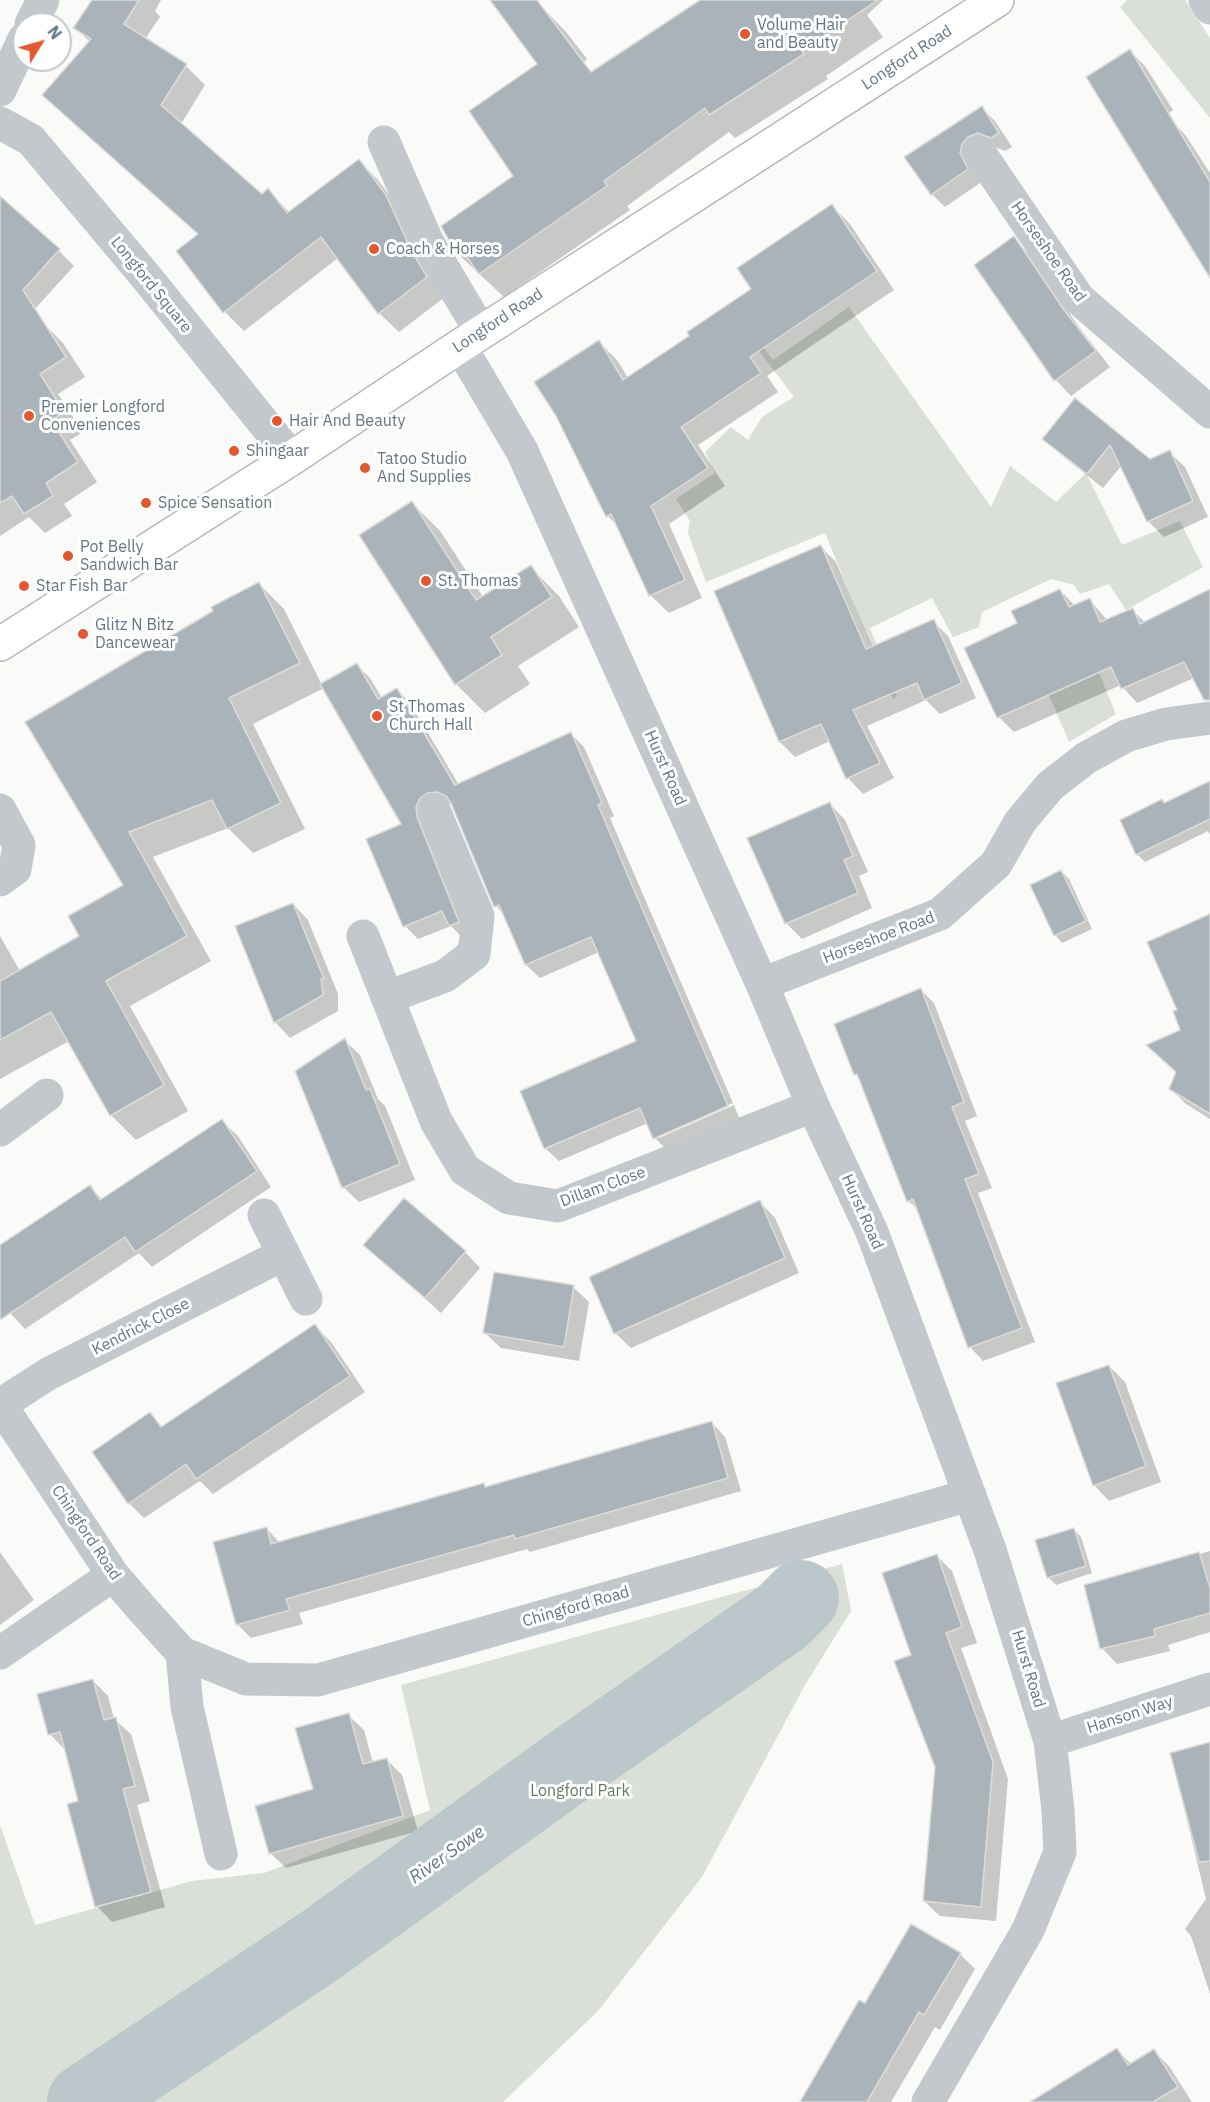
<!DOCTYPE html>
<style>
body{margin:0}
#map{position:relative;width:1210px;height:2102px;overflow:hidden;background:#fafaf8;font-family:"IBM Plex Sans",sans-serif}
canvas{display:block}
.north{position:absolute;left:12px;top:12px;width:60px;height:60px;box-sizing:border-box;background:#fff;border:2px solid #c1c8cd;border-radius:50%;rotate:53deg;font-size:16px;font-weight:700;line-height:24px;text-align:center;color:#657683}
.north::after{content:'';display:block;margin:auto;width:21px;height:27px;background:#e4572e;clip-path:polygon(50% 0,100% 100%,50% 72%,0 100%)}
</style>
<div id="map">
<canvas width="1210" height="2102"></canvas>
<div class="north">N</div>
</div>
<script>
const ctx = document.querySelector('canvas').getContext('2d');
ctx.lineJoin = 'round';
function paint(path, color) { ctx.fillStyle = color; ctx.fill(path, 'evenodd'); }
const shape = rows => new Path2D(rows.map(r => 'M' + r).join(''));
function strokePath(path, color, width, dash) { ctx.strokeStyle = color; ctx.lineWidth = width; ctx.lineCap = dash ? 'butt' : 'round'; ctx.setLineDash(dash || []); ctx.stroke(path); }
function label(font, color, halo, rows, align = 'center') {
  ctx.font = font + ' "IBM Plex Sans",sans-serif'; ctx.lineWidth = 6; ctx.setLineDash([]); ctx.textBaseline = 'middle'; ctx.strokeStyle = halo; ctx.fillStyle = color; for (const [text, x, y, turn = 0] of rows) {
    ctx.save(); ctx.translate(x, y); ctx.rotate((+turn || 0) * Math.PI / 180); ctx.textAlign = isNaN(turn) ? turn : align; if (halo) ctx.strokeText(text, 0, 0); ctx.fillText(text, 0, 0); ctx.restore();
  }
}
paint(shape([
 [1127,0,1185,0,1210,38,1210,118,1120,7],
 [849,307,991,507,1010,466,1056,502,1086,473,1122,545,1180,521,1203,567,1126,610,1109,584,1080,594,1074,585,1051,579,982,612,979,627,953,637,932,598,870,628,897,696,893,699,825,533,706,582,688,533,690,521,676,499,715,473,705,452,731,427,748,440,762,417,794,397,737,322,741,319,773,360],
 [1099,673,1116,714,1069,742,1049,695],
 [842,1564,851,1611,805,1685,702,1877,598,2011,503,2102,0,2102,0,1825,35,1925,192,1881,264,1873,430,1810,401,1685]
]), '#dadfd7');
paint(shape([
 [93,0,161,0,155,11,160,17,145,39,186,66,205,85,181,124,262,195,268,190,290,213,359,161,378,180,405,216,445,297,399,332,379,313,338,258,244,331,225,312,199,235,44,95,90,42,75,28],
 [703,0,883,0,867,15,883,37,826,76,828,79,735,138,729,132,627,206,630,210,504,297,458,254,516,177],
 [539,4,567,33,587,59,561,83],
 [1130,51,1145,66,1173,110,1154,126,1171,120,1186,136,1210,173,1210,271,1202,263,1126,136,1129,135,1120,126,1089,77],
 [982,108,995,121,1012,147,1005,151,992,146,980,183,945,207,932,194],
 [0,206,58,250,74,266,33,311,0,282],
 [832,206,850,224,894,290,767,376,778,392,698,445,725,486,669,524,702,598,669,613,650,595,619,528,608,516,599,342,617,360,628,378,691,336,754,289],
 [1013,238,1029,254,1079,327,1110,367,1071,396,1056,380,976,265],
 [43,323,63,343,85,377,58,394,83,432,70,440,97,482,64,504,72,516,45,533,29,517,0,536,0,363],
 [1075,400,1149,461,1169,452,1185,467,1208,517,1164,537,1148,521,1121,466,1103,488,1060,454,1044,438],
 [412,503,441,532,483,597,530,567,559,596,579,627,518,666,530,684,485,713,456,684],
 [821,547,836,562,873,648,933,621,948,636,976,698,940,714,926,700,867,726,894,778,863,794,848,778,830,741,795,757,780,742,716,592],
 [259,584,284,609,322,685,357,665,370,678,382,698,397,690,410,703,459,785,571,734,584,747,614,816,610,818,733,1103,659,1135,659,1138,734,1105,740,1120,668,1151,655,1138,648,1123,559,1161,545,1148,638,1042,599,952,540,978,526,965,505,915,496,906,451,804,441,805,471,935,463,938,451,926,418,939,405,926,404,825,324,688,253,724,305,829,253,853,228,828,153,857,211,961,130,1006,188,1111,136,1140,111,1115,69,1041,0,1079,0,936,20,971,81,937,125,886,27,722],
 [1060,590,1075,606,1089,599,1107,620,1132,610,1146,623,1210,600,1210,671,1137,703,1121,685,1014,732,999,717,1019,624],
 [1210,784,1210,835,1208,831,1145,862,1137,854,1165,804],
 [830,804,845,820,868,872,859,876,872,908,802,939,786,923],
 [1061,871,1069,879,1092,929,1062,943,1055,935],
 [293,904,308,920,338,994,338,1011,290,1038,275,1022],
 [1210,922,1210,1119,1186,1104,1171,1089,1178,1073,1182,1031,1179,1010],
 [920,989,934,1003,977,1116,965,1121,992,1188,978,1193,1035,1342,983,1361,970,1347,919,1211,909,1201,861,1079,856,1074],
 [344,1040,360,1055,378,1099,385,1106,415,1180,359,1202,343,1187],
 [222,1121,238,1136,271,1187,152,1267,139,1253,25,1329,10,1313,0,1299,0,1247,90,1187,103,1200],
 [760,1202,775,1218,799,1273,631,1348,615,1333],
 [365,1245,465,1252,480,1268,441,1313],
 [573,1287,589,1302,579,1361,501,1348,485,1333],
 [315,1326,331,1342,365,1392,213,1494,200,1481,144,1518,129,1503,150,1414,163,1427],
 [1109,1366,1125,1382,1161,1482,1109,1501,1094,1485],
 [712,1423,725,1437,741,1491,530,1552,527,1549,299,1613,303,1624,251,1638,237,1624,266,1528,280,1543,484,1485,486,1488],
 [1074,1530,1081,1537,1092,1573,1056,1585,1048,1577],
 [1210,1551,1210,1632,1168,1645,1170,1651,1117,1664,1102,1648,1086,1586],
 [0,1552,34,1600,0,1625],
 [937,1556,952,1571,977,1643,961,1648,1008,1779,996,1921,940,1916,924,1901,937,1767,912,1656],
 [92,1680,108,1696,114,1719,131,1734,150,1801,137,1805,165,1907,112,1922,97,1906,80,1802,65,1750,50,1734],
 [348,1715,364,1730,373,1763,386,1759,402,1775,418,1831,286,1868,270,1853,315,1790],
 [1210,1744,1210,1994,1191,1936,1185,1929,1206,1899,1171,1754],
 [960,1954,975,1969,940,2030,935,2027,891,2102,802,2102,865,2005],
 [1117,2050,1132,2065,1154,2051,1169,2066,1192,2102,1076,2102]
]), '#0003');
strokePath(shape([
 [85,2102,321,1945,570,1765,782,1617,801,1598]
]), '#bbc7cb', 76);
const building = shape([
 [92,0,139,0,124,24,187,64,161,105,262,194,268,188,287,213,359,159,386,195,410,248,427,277,378,314,321,237,223,313,176,251,198,234,42,95,91,39,73,28,92,0],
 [490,0,537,0,591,72,700,0,878,0,802,51,804,54,709,115,705,108,604,181,607,186,479,274,462,250,457,255,441,226,513,176,469,111,537,64,490,0],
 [1130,49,1210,182,1210,278,1086,77,1130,49],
 [982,106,999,133,991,138,978,133,968,137,962,144,960,153,968,169,931,195,904,157,982,106],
 [0,196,60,249,23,290,66,357,40,374,64,412,51,420,78,462,46,483,53,496,24,514,12,496,0,503,0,196],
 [832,204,877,271,750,357,761,373,681,427,708,468,651,506,685,580,649,596,611,514,606,517,556,416,534,382,599,340,623,380,689,336,687,332,751,289,737,268,832,204],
 [1014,236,1064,310,1096,351,1054,381,974,265,1014,236],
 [1075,398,1150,459,1170,450,1193,501,1147,522,1110,445,1087,474,1042,439,1075,398],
 [412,501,476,600,531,565,552,597,491,637,502,655,455,685,359,535,412,501],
 [821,545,866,649,934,619,962,683,924,700,917,683,853,710,880,763,846,779,821,724,779,742,714,591,821,545],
 [259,582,300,663,229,698,281,803,227,829,212,800,129,832,187,936,106,981,164,1085,110,1116,51,1012,0,1040,0,981,79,936,68,916,123,885,25,722,213,611,211,607,259,582],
 [1060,589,1069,607,1090,598,1100,622,1133,608,1140,624,1210,589,1210,700,1204,700,1184,662,1121,689,1111,667,997,718,964,648,1017,623,1011,611,1060,589],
 [357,663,378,699,397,688,455,785,571,732,602,803,598,805,637,897,728,1106,653,1139,640,1108,544,1149,520,1091,636,1041,591,937,525,965,499,905,494,907,451,803,446,796,437,792,427,793,420,798,416,807,417,817,459,922,449,926,442,911,403,927,366,839,401,824,320,684,357,663],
 [1210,781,1210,819,1136,855,1120,820,1162,799,1164,803,1210,781],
 [830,802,853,856,844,860,858,893,785,924,747,838,830,802],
 [1061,870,1086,921,1054,936,1030,885,1061,870],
 [293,903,324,979,321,979,323,995,274,1023,235,926,293,903],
 [1210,914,1210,1114,1169,1089,1176,1072,1146,1045,1180,1030,1173,1011,1177,1010,1147,942,1210,914],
 [921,988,964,1102,952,1107,979,1174,965,1179,1022,1328,968,1348,913,1199,907,1202,857,1074,854,1075,834,1024,921,988],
 [345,1038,366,1090,370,1089,400,1164,342,1188,295,1071,345,1038],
 [222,1119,257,1171,135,1252,125,1237,0,1320,0,1245,90,1185,100,1200,222,1119],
 [404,1198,466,1251,425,1298,363,1245,404,1198],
 [760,1200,785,1258,614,1334,589,1277,760,1200],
 [494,1272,574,1285,564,1347,483,1333,494,1272],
 [315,1324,350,1376,196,1479,186,1464,128,1504,92,1452,150,1412,161,1427,315,1324],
 [1109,1365,1146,1466,1093,1486,1056,1383,1109,1365],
 [712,1421,728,1478,515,1539,514,1535,286,1599,290,1610,236,1625,213,1542,267,1527,271,1544,484,1483,485,1487,712,1421],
 [1074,1528,1086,1566,1047,1578,1035,1540,1074,1528],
 [1199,1552,1210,1588,1210,1613,1154,1629,1155,1636,1100,1649,1084,1585,1199,1552],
 [937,1554,962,1627,946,1633,993,1762,981,1907,923,1901,935,1767,894,1661,911,1655,882,1573,937,1554],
 [93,1679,104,1720,116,1717,135,1786,123,1789,151,1892,95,1907,67,1804,78,1801,69,1766,60,1732,48,1735,37,1694,93,1679],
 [349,1713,363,1764,387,1758,403,1816,269,1854,255,1806,313,1789,295,1728,349,1713],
 [1210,1742,1210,1861,1199,1862,1170,1753,1210,1742],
 [911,1924,961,1953,924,2015,919,2012,867,2102,800,2102,859,2000,865,2003,911,1924],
 [1117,2048,1128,2065,1154,2049,1178,2087,1153,2102,1030,2102,1117,2048]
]);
paint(building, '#aab3b9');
strokePath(building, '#dcdcda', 1.5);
const major = shape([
 [0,644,292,458,460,346,997,0]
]);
strokePath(major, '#b5babe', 36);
strokePath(shape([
 [1205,0,1210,8],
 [31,24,43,0],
 [0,90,24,39],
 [0,123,31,140,147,278,292,458],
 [384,142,427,241,481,332],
 [979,152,1079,299,1210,412],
 [460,346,522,451,762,984,813,1106,872,1232,990,1550,1050,1741,1058,1810,1060,1852,1028,1930,928,2102],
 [0,810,19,845,15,869,0,880],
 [363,936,436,1121,465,1170,509,1198,558,1206,813,1106],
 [762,984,940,914,996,864,1020,822,1050,786,1086,758,1126,736,1166,724,1210,718],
 [388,997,445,976,474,954,478,916,434,810],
 [0,1130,47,1095],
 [264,1215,306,1299],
 [0,1404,113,1575,144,1611,182,1653,246,1679,318,1680,970,1495],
 [0,1405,48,1374,284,1254],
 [0,1653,113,1575],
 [182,1653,187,1707,221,1854],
 [1050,1741,1210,1689]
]), '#c3c8cc', 33);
strokePath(major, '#fff', 33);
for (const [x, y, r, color] of [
 [745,34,6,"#e4572e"],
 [374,249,6,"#e4572e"],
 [29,416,6,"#e4572e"],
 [277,421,6,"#e4572e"],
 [234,451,6,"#e4572e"],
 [365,468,6,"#e4572e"],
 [146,503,6,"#e4572e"],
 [68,556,6,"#e4572e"],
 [426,581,6,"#e4572e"],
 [24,586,6,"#e4572e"],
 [83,634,6,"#e4572e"],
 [377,716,6,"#e4572e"]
]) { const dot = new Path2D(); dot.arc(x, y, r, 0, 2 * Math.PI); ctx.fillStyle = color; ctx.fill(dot); strokePath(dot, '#fff', 2); }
label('16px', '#657683', '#fff', [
 ["Volume Hair",757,25],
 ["and Beauty",757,43],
 ["Coach & Horses",386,249],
 ["Premier Longford",41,407],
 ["Conveniences",41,425],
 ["Hair And Beauty",289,421],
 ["Shingaar",246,451],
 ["Tatoo Studio",377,459],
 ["And Supplies",377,477],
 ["Spice Sensation",158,503],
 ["Pot Belly",80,547],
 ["Sandwich Bar",80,565],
 ["St. Thomas",438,581],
 ["Star Fish Bar",36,586],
 ["Glitz N Bitz",95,625],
 ["Dancewear",95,643],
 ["St Thomas",389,707],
 ["Church Hall",389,725]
], 'left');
label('16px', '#657683', '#fff', [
 ["Longford Road",907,58,-33],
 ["Horseshoe Road",1048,252,55],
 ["Longford Square",151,285,51],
 ["Longford Road",498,321,-33],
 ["Hurst Road",665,768,66],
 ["Horseshoe Road",879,938,-21],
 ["Dillam Close",603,1187,-20],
 ["Hurst Road",862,1212,66],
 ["Kendrick Close",141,1327,-27],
 ["Chingford Road",86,1533,56],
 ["Chingford Road",576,1607,-16],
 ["Hurst Road",1028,1669,73],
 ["Hanson Way",1130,1715,-18]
]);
label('16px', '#687a64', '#fff', [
 ["Longford Park",580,1791]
]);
label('italic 18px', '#60757c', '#fff', [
 ["River Sowe",447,1855,-35]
]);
</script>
